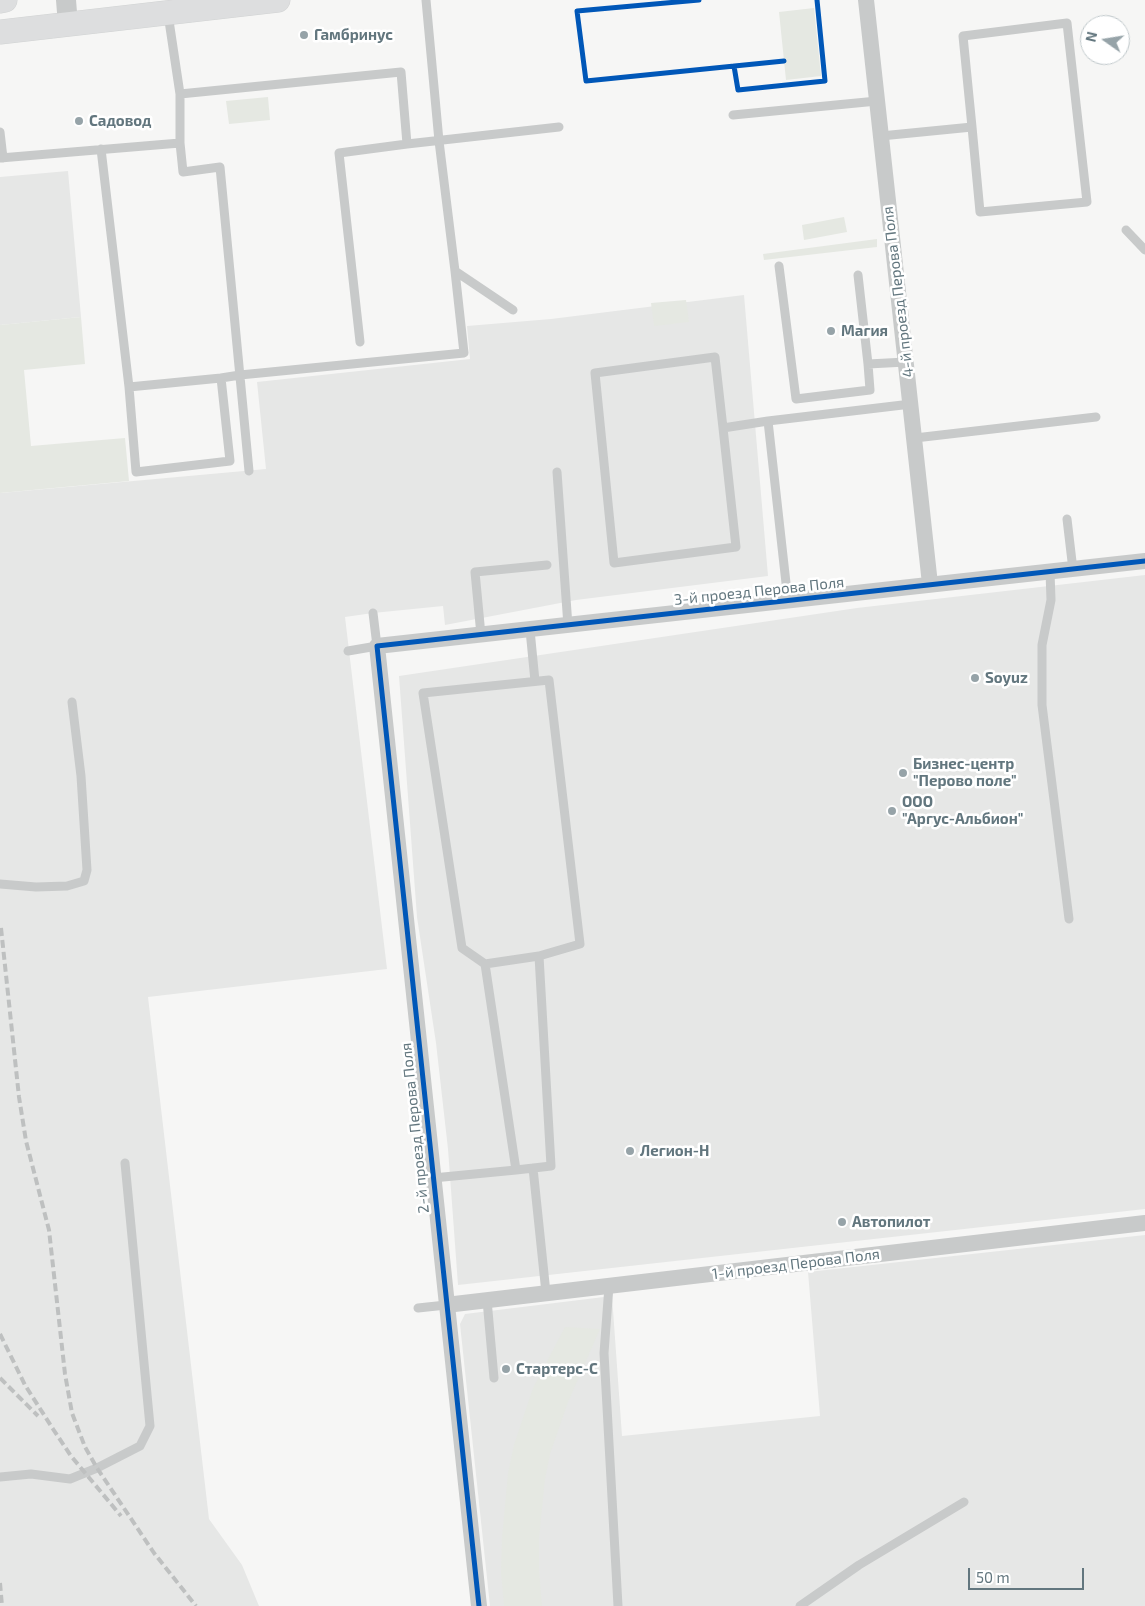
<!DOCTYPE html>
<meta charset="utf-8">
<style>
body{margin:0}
#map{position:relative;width:1145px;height:1606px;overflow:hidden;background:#f6f6f5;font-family:"Exo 2",sans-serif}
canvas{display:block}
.north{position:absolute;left:1080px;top:15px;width:50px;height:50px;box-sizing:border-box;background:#fff;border:1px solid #c0c8cb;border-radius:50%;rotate:283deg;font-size:14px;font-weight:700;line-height:20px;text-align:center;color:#62767e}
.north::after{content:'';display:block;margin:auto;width:18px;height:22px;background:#96a3a8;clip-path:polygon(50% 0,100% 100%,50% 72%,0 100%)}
.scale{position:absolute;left:968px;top:1568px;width:116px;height:22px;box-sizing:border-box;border:2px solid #62767e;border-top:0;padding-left:6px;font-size:15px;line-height:18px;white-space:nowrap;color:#62767e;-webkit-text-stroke:4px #fff;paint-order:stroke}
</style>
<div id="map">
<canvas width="1145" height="1606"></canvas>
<div class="north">N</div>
<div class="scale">50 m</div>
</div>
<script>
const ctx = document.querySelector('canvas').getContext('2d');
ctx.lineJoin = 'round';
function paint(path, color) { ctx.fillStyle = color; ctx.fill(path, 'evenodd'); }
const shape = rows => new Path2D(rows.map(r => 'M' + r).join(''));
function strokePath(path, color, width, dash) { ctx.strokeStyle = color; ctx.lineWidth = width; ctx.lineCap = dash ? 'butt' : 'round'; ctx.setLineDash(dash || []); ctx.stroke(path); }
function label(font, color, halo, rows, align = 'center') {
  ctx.font = font + ' "Exo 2",sans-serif'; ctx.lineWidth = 5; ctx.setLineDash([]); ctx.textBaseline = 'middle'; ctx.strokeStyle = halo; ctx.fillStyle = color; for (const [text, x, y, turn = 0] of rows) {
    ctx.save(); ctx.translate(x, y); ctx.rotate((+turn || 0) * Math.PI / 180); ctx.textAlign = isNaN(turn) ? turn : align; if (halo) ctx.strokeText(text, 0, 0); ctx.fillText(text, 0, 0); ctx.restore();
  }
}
paint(shape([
 [68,171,81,317,0,325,0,177],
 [744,295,768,576,576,600,445,625,443,606,373,613,345,617,387,969,148,997,209,1519,242,1565,259,1606,0,1606,0,491,1,493,266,469,257,382,470,359,467,326,551,319],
 [1145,575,1145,1209,458,1285,448,1149,436,1043,417,917,399,676,857,608],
 [1145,1235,1145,1606,490,1606,460,1324,465,1314,612,1296,622,1436,820,1416,808,1272]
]), '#e6e7e6');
paint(shape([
 [814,8,821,76,786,80,779,12],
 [268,97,270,120,229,124,226,101],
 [844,217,847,232,804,240,802,225],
 [877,239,877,247,764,260,763,254],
 [686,300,689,322,654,326,651,303],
 [81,317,85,364,24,370,31,446,125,438,129,481,0,493,0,325],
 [565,1327,600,1329,568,1402,550,1454,545,1479,539,1539,539,1570,542,1606,504,1606,501,1572,502,1538,508,1473,514,1445,533,1388]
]), '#e5e8e2');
const secondary = shape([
 [0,1,5,0],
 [0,32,278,0]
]);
strokePath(secondary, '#d1d3d3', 25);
strokePath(shape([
 [426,0,439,141,455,271,513,310],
 [168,14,180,94,401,72,407,144,339,153,360,342],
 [733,115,877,101],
 [0,132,3,158],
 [881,136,972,127,980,212,1087,202,1067,23,963,36,972,127],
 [180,143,183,172,220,167,249,471],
 [407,144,559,127],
 [101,149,129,387],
 [0,158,180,143,180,94],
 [1126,230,1145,250],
 [779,266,796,399,870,390,868,364],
 [858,275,868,364,906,362],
 [221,378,129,387,136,472,230,461,221,378,240,375,464,353,455,271],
 [723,428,736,547,614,563,595,373,715,357,723,428,768,421],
 [915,438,1096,417],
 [557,472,568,626],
 [1067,519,1073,570],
 [1050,572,1051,600,1042,645,1042,705,1069,919],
 [788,601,768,421,911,404],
 [530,630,535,681],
 [481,635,475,572,547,565],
 [348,651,377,646,373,613],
 [0,884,36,887,67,886,84,881,87,870,81,776,72,702],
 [485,964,462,948,423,693,549,680,580,944,539,956],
 [533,1168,546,1293],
 [433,1178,516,1170,485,964,539,956,551,1166,516,1170],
 [609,1286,604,1353,618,1606],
 [487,1300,494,1378],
 [418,1308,446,1305],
 [0,1477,31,1474,70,1479,97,1468,140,1446,150,1426,125,1163],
 [800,1606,859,1565,964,1502]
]), '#c8caca', 9);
strokePath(shape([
 [866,0,930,584],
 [446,1305,1145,1223],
 [479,1606,377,646,1145,561]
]), '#c8caca', 16);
strokePath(shape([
 [66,0,68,25]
]), '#c8caca', 20);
strokePath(secondary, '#dddedf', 24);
strokePath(shape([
 [1,928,19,1097,26,1141,49,1230,65,1374,72,1413,85,1447,97,1468,154,1553,196,1606],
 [0,1334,25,1385,53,1429,71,1456,121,1516],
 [0,1378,38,1416],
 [0,1583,2,1606]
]), '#bec0c0', 4, [8, 4]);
strokePath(shape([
 [699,0,577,11,586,81,784,61],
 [734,66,738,90,825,81,817,0],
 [479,1606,377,646,1145,561]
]), '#0057b8', 5);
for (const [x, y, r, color] of [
 [304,35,5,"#96a3a8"],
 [79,121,5,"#96a3a8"],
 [831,331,5,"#96a3a8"],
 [975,678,5,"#96a3a8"],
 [903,773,5,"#96a3a8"],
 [892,811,5,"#96a3a8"],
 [630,1151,5,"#96a3a8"],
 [842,1222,5,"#96a3a8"],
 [506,1369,5,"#96a3a8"]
]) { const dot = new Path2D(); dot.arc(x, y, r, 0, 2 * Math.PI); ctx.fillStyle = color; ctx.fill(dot); strokePath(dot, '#fff', 2); }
label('bold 15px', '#62767e', '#fff', [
 ["Гамбринус",314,35],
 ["Садовод",89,121],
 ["Магия",841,331],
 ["Soyuz",985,678],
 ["Бизнес-центр",913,764],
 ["\"Перово поле\"",913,781],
 ["ООО",902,802],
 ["\"Аргус-Альбион\"",902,819],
 ["Легион-Н",640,1151],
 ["Автопилот",852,1222],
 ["Стартерс-С",516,1369]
], 'left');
label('15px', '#62767e', '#fff', [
 ["4-й проезд Перова Поля",898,292,-97],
 ["3-й проезд Перова Поля",759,591,-6],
 ["2-й проезд Перова Поля",415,1128,-96],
 ["1-й проезд Перова Поля",796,1264,-7]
]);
</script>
